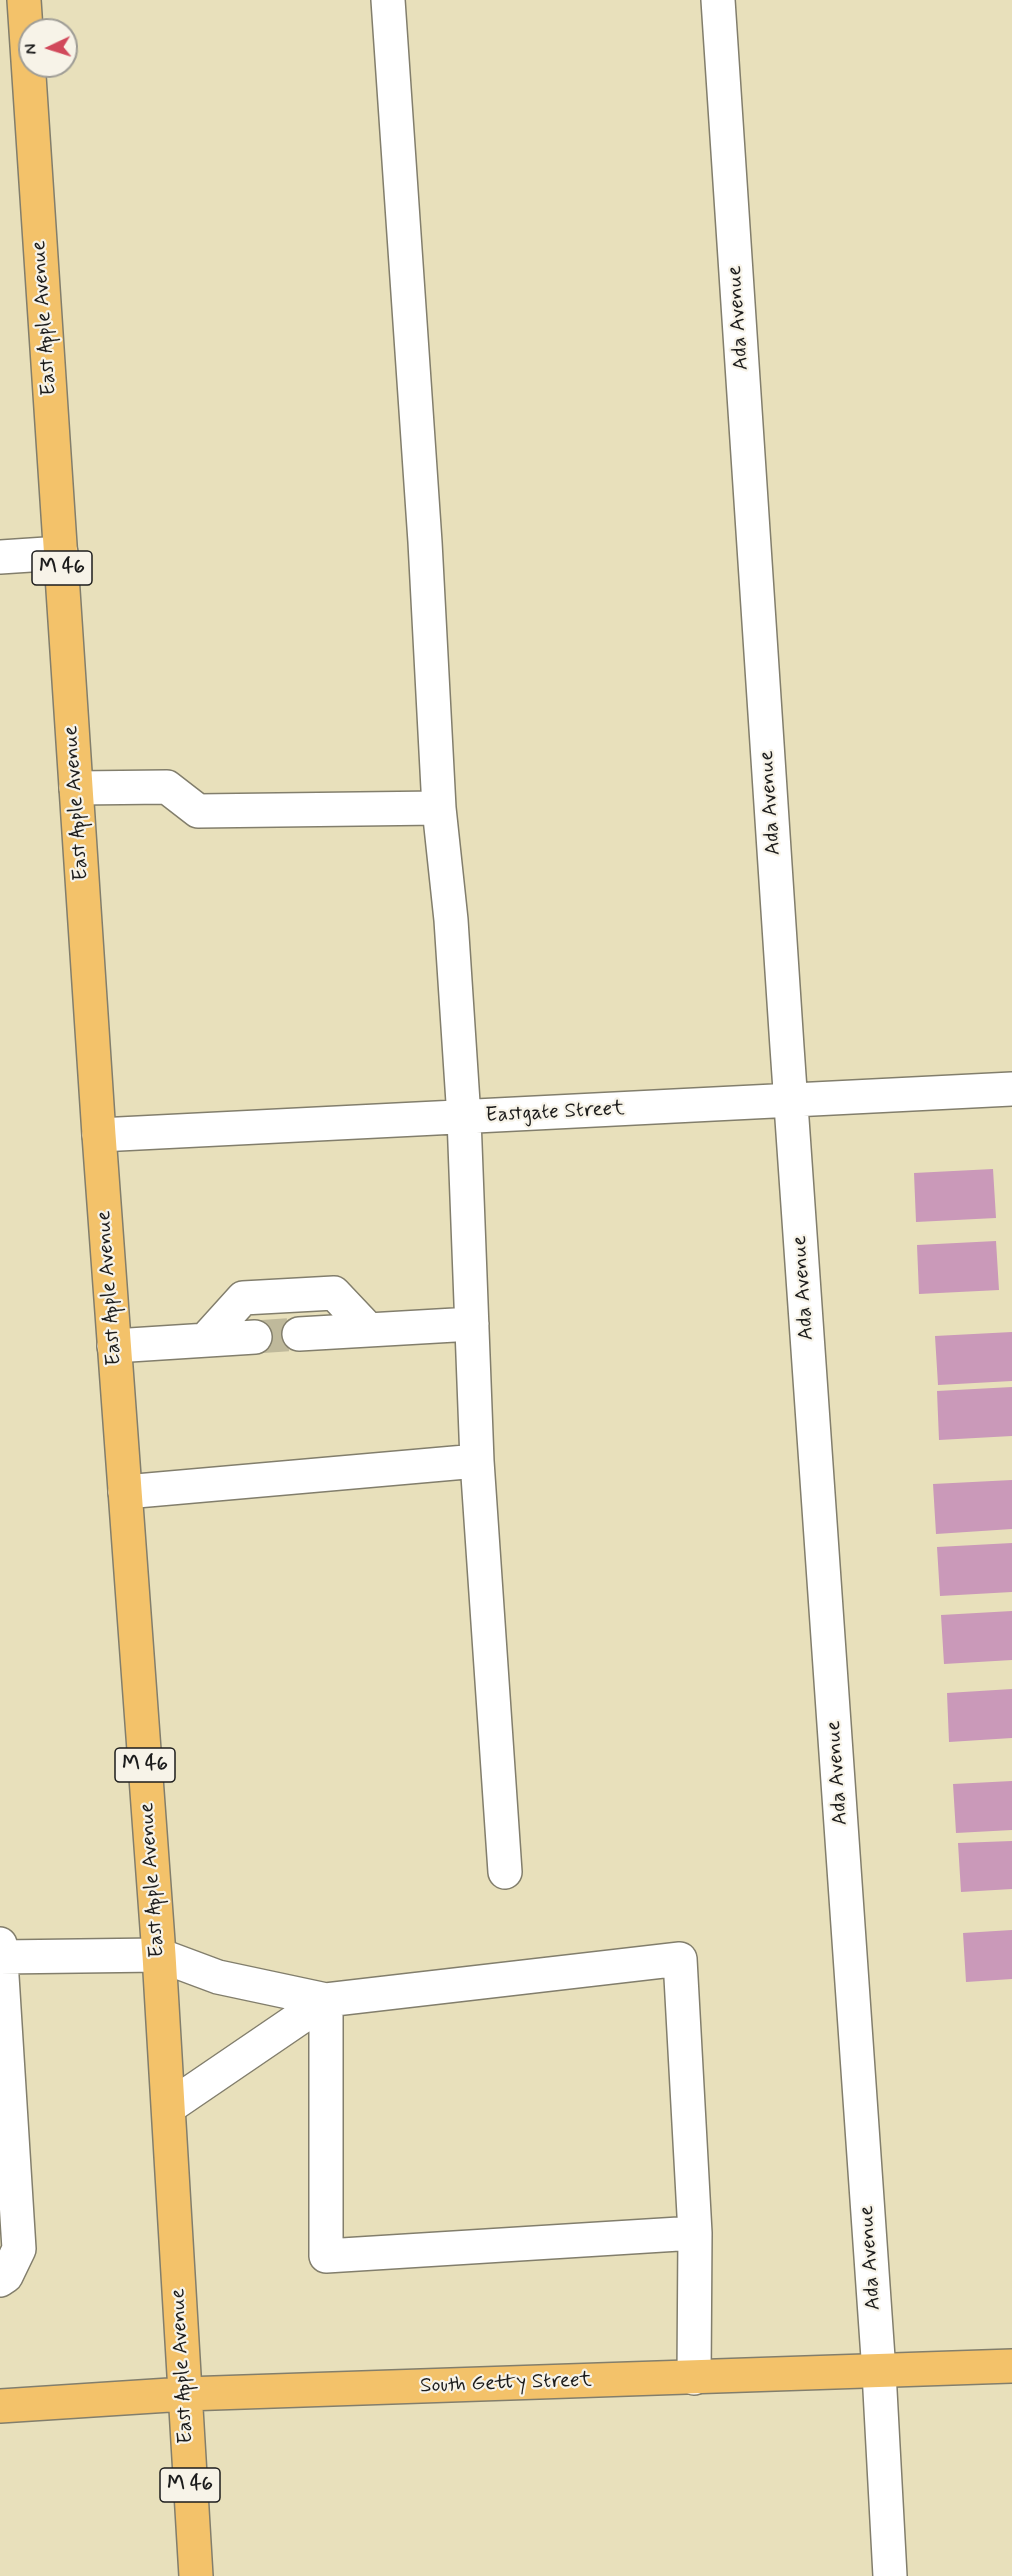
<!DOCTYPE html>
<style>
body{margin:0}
#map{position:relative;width:1012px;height:2576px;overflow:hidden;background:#e8e0bb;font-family:Mynerve,sans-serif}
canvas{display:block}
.north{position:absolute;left:18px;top:18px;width:60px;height:60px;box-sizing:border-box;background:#f7f3e8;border:2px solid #9f9d96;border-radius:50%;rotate:266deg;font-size:16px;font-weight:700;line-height:24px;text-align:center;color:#1c1c1c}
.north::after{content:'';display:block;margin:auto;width:21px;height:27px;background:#d1495b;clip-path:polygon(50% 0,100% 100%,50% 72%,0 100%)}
</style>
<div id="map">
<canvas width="1012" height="2576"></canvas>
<div class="north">N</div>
</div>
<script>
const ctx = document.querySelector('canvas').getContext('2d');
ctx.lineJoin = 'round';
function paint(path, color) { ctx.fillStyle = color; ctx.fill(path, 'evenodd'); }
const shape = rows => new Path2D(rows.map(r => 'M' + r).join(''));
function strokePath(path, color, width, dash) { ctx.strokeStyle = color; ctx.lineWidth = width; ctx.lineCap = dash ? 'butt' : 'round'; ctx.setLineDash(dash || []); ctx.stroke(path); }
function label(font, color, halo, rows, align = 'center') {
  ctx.font = font + ' Mynerve,sans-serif'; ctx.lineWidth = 4.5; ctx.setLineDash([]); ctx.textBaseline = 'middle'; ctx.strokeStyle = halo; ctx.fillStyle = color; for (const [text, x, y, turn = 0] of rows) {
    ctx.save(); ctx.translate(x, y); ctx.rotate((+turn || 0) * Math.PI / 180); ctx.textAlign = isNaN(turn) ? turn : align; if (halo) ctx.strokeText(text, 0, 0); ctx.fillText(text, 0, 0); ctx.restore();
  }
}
paint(shape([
 [993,1169,996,1218,916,1222,914,1173],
 [996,1241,999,1290,919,1294,917,1245],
 [1012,1332,1012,1381,938,1385,935,1336],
 [1012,1387,1012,1436,939,1440,937,1391],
 [1012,1480,1012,1529,936,1534,933,1484],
 [1012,1543,1012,1592,940,1596,937,1547],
 [1012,1611,1012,1660,944,1664,941,1615],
 [1012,1689,1012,1738,949,1742,947,1693],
 [1012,1781,1012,1830,956,1833,953,1784],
 [1012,1841,1012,1889,961,1892,958,1843],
 [1012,1930,1012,1979,966,1982,963,1933]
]), '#ca99b9');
strokePath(shape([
 [255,1337,299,1334]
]), '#bfb99b', 33, [33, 16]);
const minor = shape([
 [718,0,787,1047,879,2372,890,2576],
 [0,557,61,553],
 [76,788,167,787,198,811,439,808,425,542,388,0],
 [439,808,451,920,464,1118,477,1461,505,1872],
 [99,1135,1012,1089],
 [299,1334,472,1324],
 [205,1340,243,1298,334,1293,369,1330],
 [114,1346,255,1337],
 [125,1492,477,1461],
 [0,1944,19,2249,6,2276,0,2280],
 [0,1957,159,1955,218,1977,326,2000,169,2107],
 [694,2378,695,2233,326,2256,326,2000,680,1959,695,2233]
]);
const major = shape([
 [24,0,99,1135,159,1955,196,2576],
 [0,2406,185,2394,1012,2366]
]);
strokePath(minor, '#827e6c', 36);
strokePath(major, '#827e6c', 36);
strokePath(minor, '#fff', 33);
strokePath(major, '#f3c26a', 33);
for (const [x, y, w] of [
 [62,568,60],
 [145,1765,60],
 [190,2485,60]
]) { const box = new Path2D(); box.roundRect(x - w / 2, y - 17, w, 34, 4.5); ctx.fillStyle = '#f7f3e8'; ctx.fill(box); strokePath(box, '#1c1c1c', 1.5); }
label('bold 20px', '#1c1c1c', null, [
 ["M 46",62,568],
 ["M 46",145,1765],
 ["M 46",190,2485]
]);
label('21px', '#1c1c1c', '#f7f3e8', [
 ["East Apple Avenue",45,318,-94],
 ["Ada Avenue",739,318,-94],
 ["East Apple Avenue",77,803,-94],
 ["Ada Avenue",771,803,-94],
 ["Eastgate Street",555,1113,-3],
 ["East Apple Avenue",110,1288,-94],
 ["Ada Avenue",804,1288,-94],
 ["Ada Avenue",838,1773,-94],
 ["East Apple Avenue",153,1880,-94],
 ["Ada Avenue",871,2258,-94],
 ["East Apple Avenue",183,2366,-93],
 ["South Getty Street",506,2384,-2]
]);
</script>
